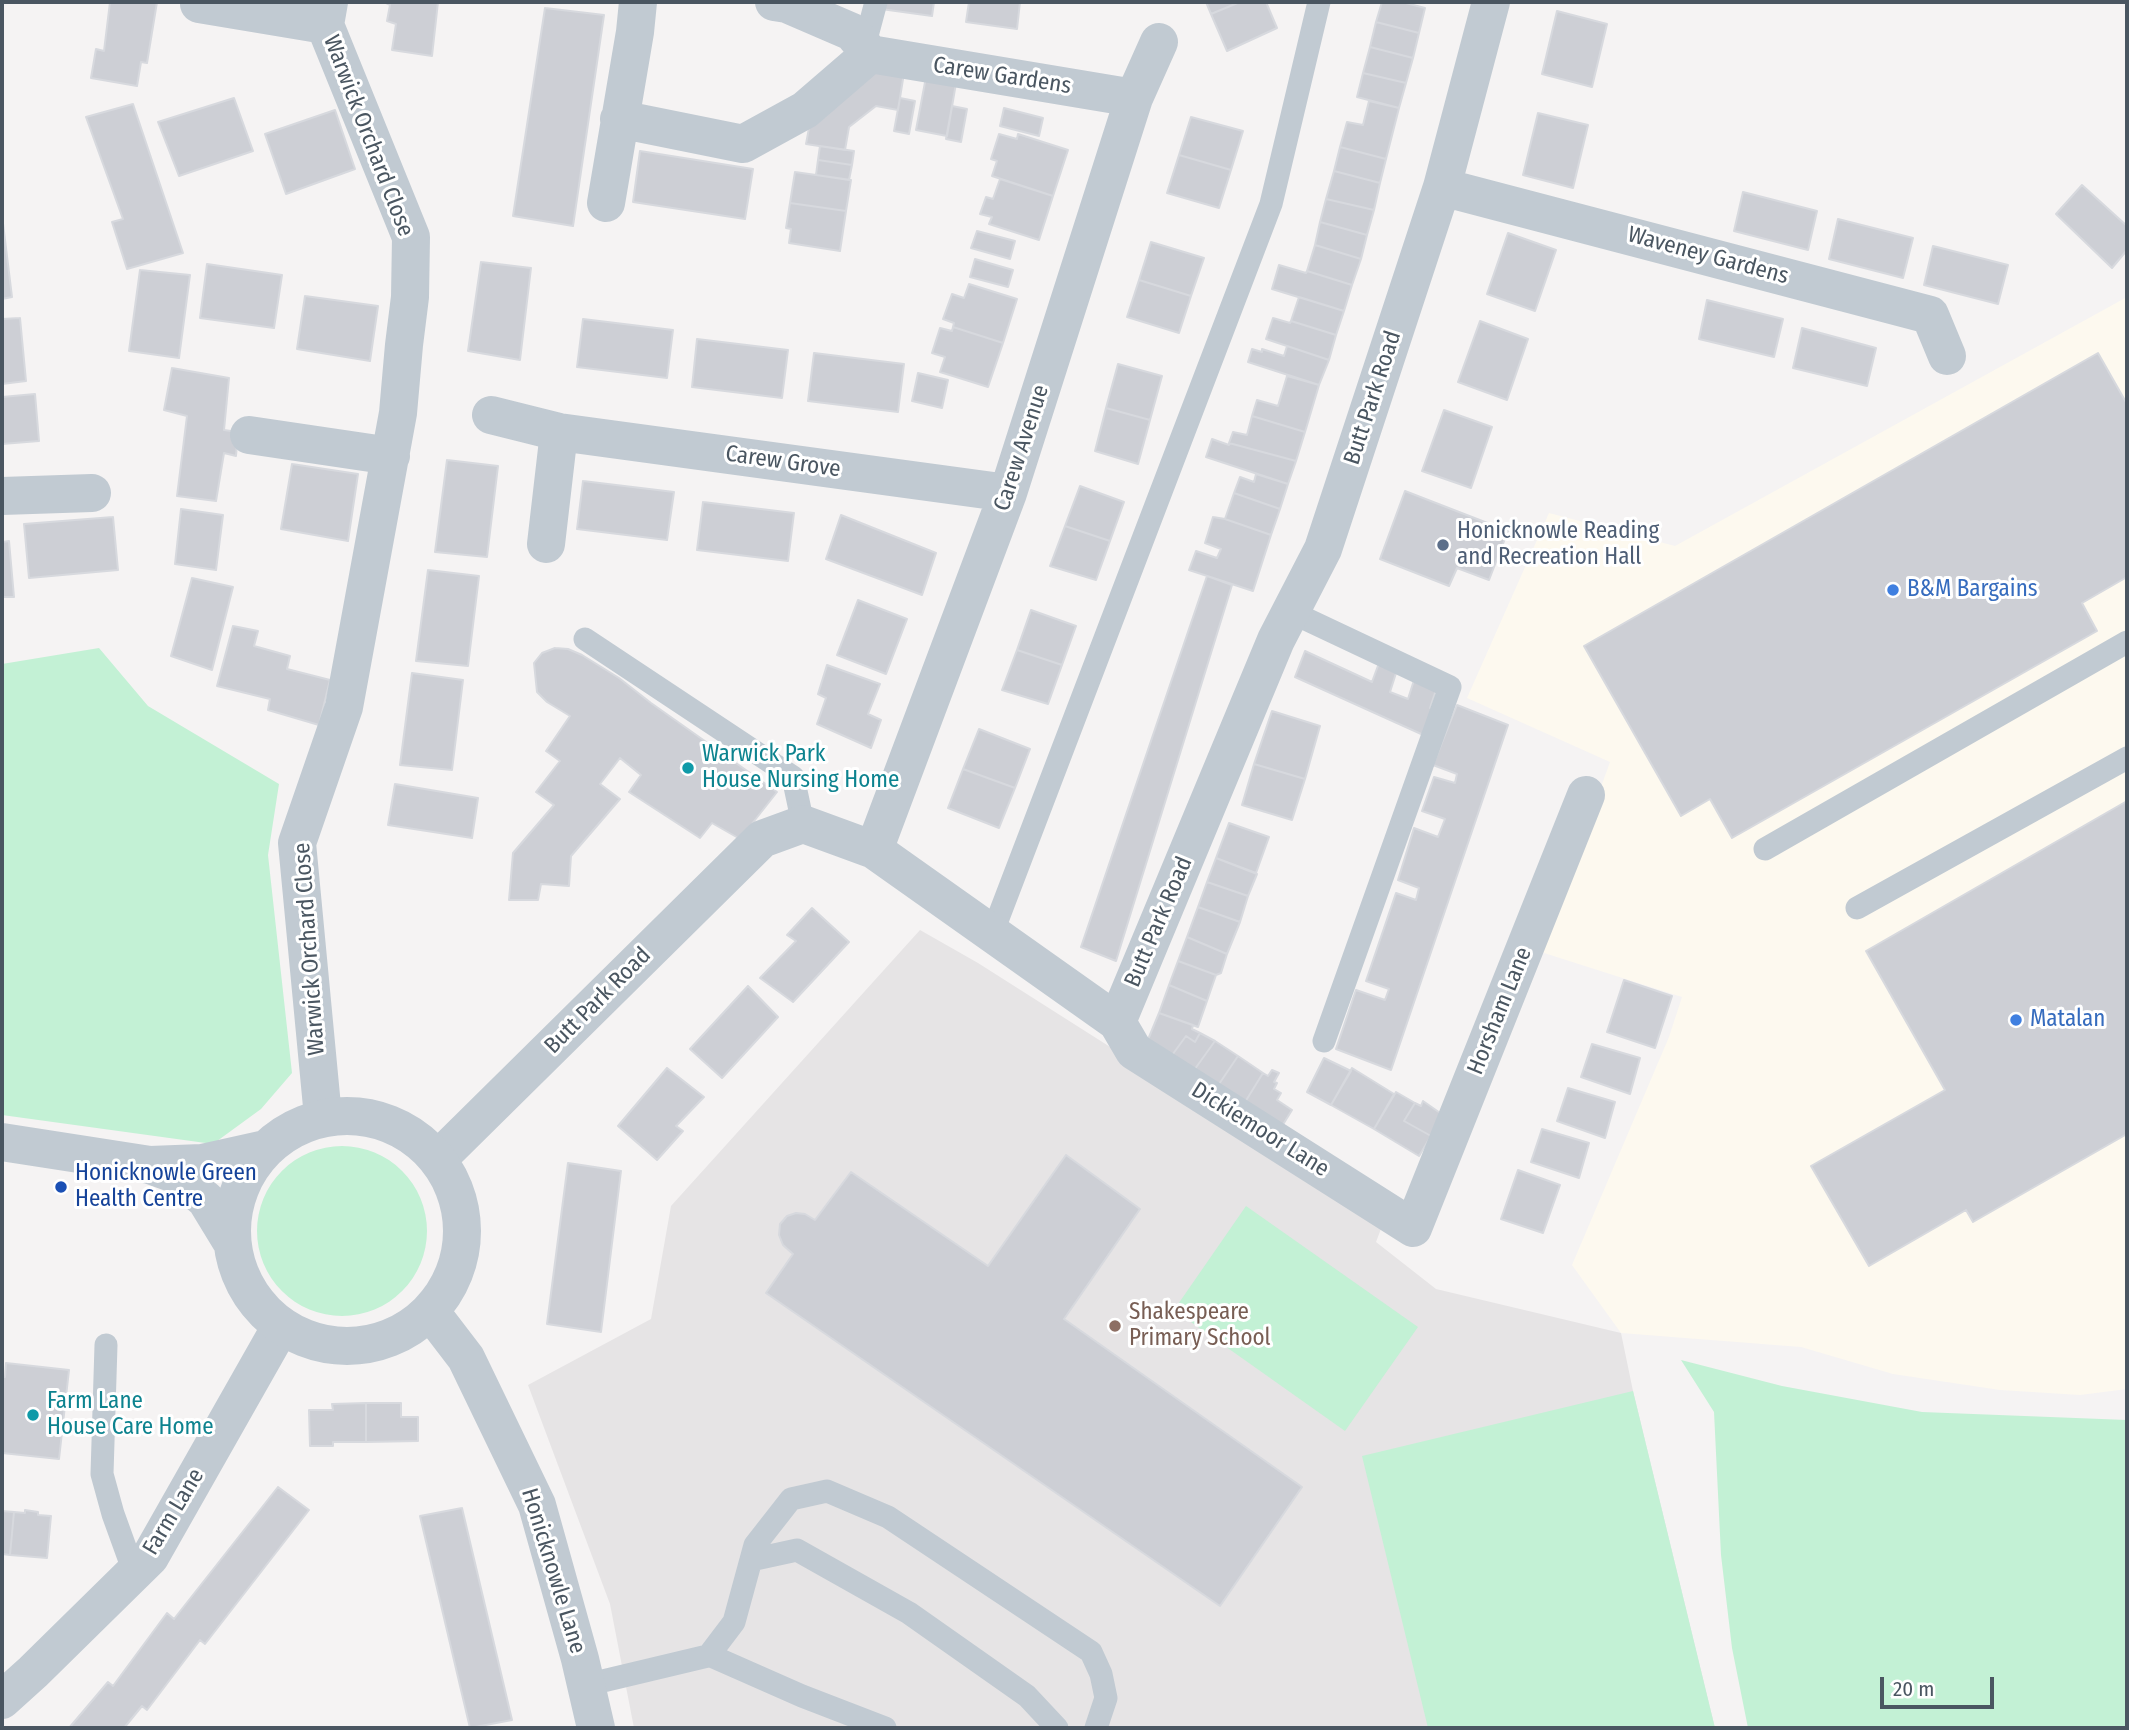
<!DOCTYPE html>
<style>
body{margin:0}
#map{position:relative;width:2129px;height:1730px;overflow:hidden;background:#f5f3f3;font-family:"Fira Sans Condensed",sans-serif}
canvas{display:block}
.frame{position:absolute;inset:0;border:4px solid #4a5661;pointer-events:none}
.scale{position:absolute;left:1880px;top:1677px;width:114px;height:32px;box-sizing:border-box;border:4px solid #4a5661;border-top:0;padding-left:9px;font-size:21px;line-height:24px;white-space:nowrap;color:#4a5661;-webkit-text-stroke:5px #fff;paint-order:stroke}
</style>
<div id="map">
<canvas width="2129" height="1730"></canvas>
<div class="frame"></div>
<div class="scale">20 m</div>
</div>
<script>
const ctx = document.querySelector('canvas').getContext('2d');
ctx.lineJoin = 'round';
function paint(path, color) { ctx.fillStyle = color; ctx.fill(path, 'evenodd'); }
const shape = rows => new Path2D(rows.map(r => 'M' + r).join(''));
function strokePath(path, color, width, dash) { ctx.strokeStyle = color; ctx.lineWidth = width; ctx.lineCap = dash ? 'butt' : 'round'; ctx.setLineDash(dash || []); ctx.stroke(path); }
function label(font, color, halo, rows, align = 'center') {
  ctx.font = font + ' "Fira Sans Condensed",sans-serif'; ctx.lineWidth = 6; ctx.setLineDash([]); ctx.textBaseline = 'middle'; ctx.strokeStyle = halo; ctx.fillStyle = color; for (const [text, x, y, turn = 0] of rows) {
    ctx.save(); ctx.translate(x, y); ctx.rotate((+turn || 0) * Math.PI / 180); ctx.textAlign = isNaN(turn) ? turn : align; if (halo) ctx.strokeText(text, 0, 0); ctx.fillText(text, 0, 0); ctx.restore();
  }
}
paint(shape([
 [2127,297,2127,1389,2080,1395,2000,1390,1893,1374,1801,1347,1621,1333,1572,1265,1669,1037,1682,997,1541,952,1610,762,1467,698,1549,513,1675,546]
]), '#fdf9ef');
paint(shape([
 [920,930,978,963,1384,1221,1376,1242,1436,1289,1621,1333,1633,1391,1715,1728,634,1728,610,1604,528,1385,651,1319,671,1206]
]), '#e6e4e5');
paint(shape([
 [99,648,148,706,279,784,268,855,292,1073,261,1109,213,1144,2,1115,2,664],
 '257 1231a85 85 0 1 1 170 0a85 85 0 1 1-170 0Z',
 [1246,1206,1418,1327,1345,1431,1174,1310],
 [1681,1360,1782,1386,1922,1412,2127,1420,2127,1728,1748,1728,1732,1648,1721,1555,1714,1412],
 [1633,1391,1715,1728,1428,1728,1362,1456]
]), '#c3f1d5');
const building = shape([
 [110,2,157,2,147,63,141,62,137,86,91,78,96,49,104,51,110,2],
 [384,2,438,2,432,56,392,50,396,24,387,21,390,5,384,2],
 [882,2,934,2,932,16,881,9,882,2],
 [969,2,1020,2,1017,29,966,22,969,2],
 [1206,2,1240,2,1211,14,1206,2],
 [1240,2,1266,2,1277,28,1227,51,1211,14,1240,2],
 [1382,2,1402,2,1425,8,1419,33,1376,22,1382,2],
 [545,8,604,15,573,226,513,216,545,8],
 [1557,11,1607,24,1592,87,1542,74,1557,11],
 [1376,22,1419,33,1413,58,1370,47,1376,22],
 [1370,47,1413,58,1406,83,1363,73,1370,47],
 [869,68,904,73,898,110,876,106,849,127,845,150,806,144,813,107,869,68],
 [1363,73,1406,83,1399,108,1357,97,1363,73],
 [926,77,956,83,947,136,916,130,926,77],
 [234,98,253,151,179,176,158,122,234,98],
 [900,98,915,101,909,134,894,131,900,98],
 [1369,101,1399,108,1386,159,1340,147,1347,122,1363,125,1369,101],
 [133,104,183,253,127,269,112,222,123,219,86,117,133,104],
 [952,106,967,109,961,142,946,139,952,106],
 [1004,108,1043,118,1039,136,1000,126,1004,108],
 [335,110,355,169,286,194,265,134,335,110],
 [1538,113,1588,125,1573,188,1523,175,1538,113],
 [1191,117,1243,131,1231,170,1179,155,1191,117],
 [999,134,1017,139,1018,134,1068,150,1053,196,992,176,997,161,991,159,999,134],
 [820,146,854,151,852,165,818,160,820,146],
 [1340,147,1386,159,1380,183,1334,171,1340,147],
 [640,151,753,169,745,219,633,202,640,151],
 [1179,155,1231,170,1219,208,1167,193,1179,155],
 [818,160,852,165,849,180,816,175,818,160],
 [1334,171,1380,183,1374,210,1326,199,1334,171],
 [795,172,851,180,846,211,790,203,795,172],
 [1000,179,1053,196,1039,240,989,224,992,217,980,214,986,197,993,199,1000,179],
 [2082,185,2127,226,2127,250,2112,268,2056,214,2082,185],
 [1743,192,1817,211,1808,250,1734,231,1743,192],
 [1326,199,1374,210,1367,235,1320,222,1326,199],
 [790,203,846,211,840,251,789,243,791,229,786,228,790,203],
 [2,215,12,297,2,299,2,215],
 [1838,219,1913,238,1903,278,1829,259,1838,219],
 [1320,222,1367,235,1361,259,1315,245,1320,222],
 [977,231,1015,241,1010,259,971,248,977,231],
 [1508,233,1556,250,1535,311,1487,294,1508,233],
 [1151,242,1204,258,1191,296,1139,280,1151,242],
 [1315,245,1361,259,1352,285,1307,271,1315,245],
 [1933,246,2008,265,1998,304,1924,285,1933,246],
 [975,259,1013,270,1008,287,970,277,975,259],
 [481,262,531,268,520,360,468,351,481,262],
 [207,264,282,275,274,328,200,318,207,264],
 [1279,265,1306,273,1307,271,1352,285,1344,311,1272,289,1279,265],
 [140,270,190,275,179,358,129,351,140,270],
 [1139,280,1191,296,1179,333,1127,317,1139,280],
 [969,284,1017,299,1003,343,953,327,954,323,943,319,952,294,964,298,969,284],
 [305,296,378,306,370,361,297,349,305,296],
 [1299,297,1344,311,1336,335,1291,321,1299,297],
 [1707,300,1783,319,1774,357,1699,339,1707,300],
 [20,318,26,381,2,384,2,319,20,318],
 [1273,318,1290,323,1291,321,1336,335,1329,360,1266,339,1273,318],
 [583,319,673,330,667,378,577,367,583,319],
 [1480,321,1528,339,1507,400,1458,382,1480,321],
 [953,327,1003,343,988,387,940,372,945,357,932,353,940,328,952,331,953,327],
 [1802,328,1876,348,1867,386,1793,368,1802,328],
 [697,339,788,350,782,398,692,387,697,339],
 [1287,346,1329,360,1319,385,1248,362,1252,349,1262,352,1262,349,1284,356,1287,346],
 [814,353,904,364,898,412,808,401,814,353],
 [2098,353,2127,404,2127,577,2082,603,2097,631,1732,838,1710,799,1681,816,1584,646,2098,353],
 [1118,364,1162,376,1150,420,1106,408,1118,364],
 [172,368,229,378,224,430,238,432,236,456,224,453,216,501,177,496,187,416,164,410,172,368],
 [918,373,948,380,942,408,912,401,918,373],
 [1287,376,1319,385,1305,432,1252,416,1257,400,1278,406,1287,376],
 [35,394,39,441,2,444,2,397,35,394],
 [1106,408,1150,420,1138,464,1095,451,1106,408],
 [1444,410,1492,427,1471,488,1422,471,1444,410],
 [1252,416,1305,432,1296,461,1229,443,1233,432,1247,435,1252,416],
 [1212,439,1229,445,1229,443,1296,461,1288,484,1206,457,1212,439],
 [447,460,498,466,487,557,435,552,447,460],
 [292,464,358,474,348,541,281,529,292,464],
 [1256,474,1288,484,1280,509,1234,493,1240,477,1254,482,1256,474],
 [583,481,674,492,667,540,577,529,583,481],
 [1080,486,1124,502,1110,541,1065,526,1080,486],
 [1405,491,1508,531,1489,580,1457,568,1449,586,1380,559,1405,491],
 [1234,493,1280,509,1271,535,1225,519,1234,493],
 [703,502,794,513,788,561,697,550,703,502],
 [181,509,223,515,216,570,175,564,181,509],
 [841,515,936,553,922,595,826,559,841,515],
 [113,517,118,570,29,578,24,524,113,517],
 [1213,517,1225,519,1271,535,1253,591,1189,570,1196,551,1217,558,1221,549,1205,543,1213,517],
 [1065,526,1110,541,1096,580,1050,566,1065,526],
 [9,541,14,597,2,597,2,542,9,541],
 [428,570,479,576,468,666,416,661,428,570],
 [1207,576,1232,585,1116,961,1081,947,1207,576],
 [192,578,233,587,212,670,171,656,192,578],
 [858,600,907,619,886,674,837,655,858,600],
 [1031,610,1076,626,1062,665,1017,650,1031,610],
 [233,626,258,631,254,646,290,656,287,669,330,680,319,725,268,710,270,699,217,686,233,626],
 [555,648,568,649,582,655,619,678,651,703,777,792,740,839,712,823,700,838,629,792,641,775,620,758,600,784,620,799,571,856,569,886,541,884,538,900,509,900,513,853,554,805,536,792,560,761,546,751,570,716,547,702,537,692,534,663,542,653,555,648],
 [1017,650,1062,665,1048,704,1002,690,1017,650],
 [1305,651,1372,682,1379,663,1397,670,1390,692,1408,699,1415,677,1437,687,1430,708,1437,712,1430,738,1295,677,1305,651],
 [827,665,880,684,868,714,881,720,871,748,817,724,826,698,818,694,827,665],
 [412,673,463,680,452,770,400,765,412,673],
 [1457,705,1508,725,1391,1070,1336,1049,1356,990,1385,1000,1389,989,1366,981,1396,893,1416,900,1419,888,1398,880,1414,828,1438,837,1445,819,1422,811,1434,777,1455,783,1457,774,1433,765,1457,705],
 [1272,711,1320,726,1305,779,1254,764,1272,711],
 [979,729,1030,749,1015,788,963,769,979,729],
 [1254,764,1305,779,1292,820,1242,805,1254,764],
 [963,769,1015,788,999,828,948,808,963,769],
 [395,784,478,798,472,838,388,825,395,784],
 [2127,801,2127,1134,1973,1222,1966,1210,1869,1266,1811,1166,1945,1090,1866,951,2127,801],
 [1229,823,1269,837,1256,873,1216,858,1229,823],
 [1216,858,1257,874,1248,896,1207,882,1216,858],
 [1207,882,1248,896,1240,922,1198,907,1207,882],
 [1198,907,1240,922,1227,954,1187,937,1198,907],
 [812,908,849,942,793,1002,760,978,796,941,787,935,812,908],
 [1187,937,1227,954,1221,973,1216,975,1178,961,1187,937],
 [1178,961,1216,975,1207,1001,1169,985,1178,961],
 [1624,980,1672,996,1655,1048,1607,1032,1624,980],
 [1169,985,1207,1001,1198,1027,1159,1013,1169,985],
 [748,986,778,1017,722,1078,690,1049,748,986],
 [1159,1013,1193,1025,1192,1029,1200,1033,1195,1042,1186,1036,1170,1058,1147,1042,1159,1013],
 [1200,1033,1215,1041,1192,1073,1170,1058,1186,1036,1195,1042,1200,1033],
 [1215,1041,1238,1056,1215,1090,1192,1073,1215,1041],
 [1592,1044,1640,1058,1630,1094,1581,1077,1592,1044],
 [1238,1056,1263,1073,1242,1107,1215,1090,1238,1056],
 [1324,1058,1351,1071,1331,1105,1307,1092,1324,1058],
 [667,1068,704,1097,676,1126,683,1131,657,1160,618,1126,667,1068],
 [1352,1068,1394,1094,1374,1129,1331,1105,1352,1068],
 [1272,1070,1279,1073,1274,1082,1277,1083,1274,1089,1281,1093,1277,1100,1292,1110,1279,1131,1242,1107,1263,1073,1268,1076,1272,1070],
 [1568,1088,1615,1102,1605,1138,1557,1121,1568,1088],
 [1396,1092,1415,1103,1404,1121,1431,1136,1419,1156,1374,1129,1396,1092],
 [1423,1101,1443,1115,1431,1136,1404,1121,1415,1103,1421,1106,1423,1101],
 [1542,1129,1589,1143,1579,1178,1531,1162,1542,1129],
 [1066,1155,1140,1209,1064,1319,1302,1487,1220,1606,766,1293,793,1254,783,1245,779,1235,780,1224,787,1216,796,1213,805,1214,815,1220,851,1172,988,1266,1066,1155],
 [568,1163,621,1171,601,1332,547,1324,568,1163],
 [1518,1170,1560,1185,1543,1233,1501,1219,1518,1170],
 [6,1363,69,1370,59,1459,2,1453,2,1377,5,1377,6,1363],
 [366,1403,366,1442,333,1442,333,1446,310,1446,309,1410,333,1410,332,1404,366,1403],
 [366,1403,401,1403,401,1417,418,1417,418,1441,366,1442,366,1403],
 [278,1487,309,1510,205,1644,200,1640,147,1710,142,1706,124,1728,69,1728,108,1682,113,1686,167,1613,174,1619,278,1487],
 [462,1508,512,1720,470,1728,420,1516,462,1508],
 [25,1510,38,1512,38,1515,51,1516,47,1558,10,1555,14,1512,25,1513,25,1510],
 [2,1511,14,1512,10,1555,2,1554,2,1511]
]);
paint(building, '#cdcfd5');
strokePath(building, '#d7d9de', 2);
strokePath(shape([
 [864,47,876,2],
 [1291,612,1450,687,1324,1041],
 [585,639,793,777,803,824],
 [1765,849,2127,642],
 [1857,908,2127,758],
 [992,934,1271,204,1319,2],
 [106,1345,102,1474,113,1514,134,1572],
 [751,1560,797,1550,909,1613,1027,1696,1057,1728],
 [586,1685,716,1654],
 [885,1728,802,1696,709,1655,734,1622,755,1545,791,1499,827,1491,888,1517,1091,1652,1101,1674,1106,1698,1096,1728]
]), '#c1cad2', 23);
strokePath(shape([
 [774,2,787,4,852,32,870,54],
 [199,4,325,25],
 [619,119,743,144,805,110,870,54,1134,98],
 [1442,187,1930,315,1947,356],
 [606,203,635,32,638,2],
 [491,415,559,432,1008,493],
 [249,435,391,456],
 [2,496,92,493],
 [546,544,559,432],
 [874,850,1008,493,1134,98,1159,42],
 [1117,1022,1276,640,1323,549,1442,187,1491,2],
 [323,1117,297,843,344,707,398,413,404,345,410,297,411,237,325,25,329,2],
 [438,1159,762,839,803,824,874,850,1117,1022,1134,1051,1413,1228,1586,795],
 [2,1700,33,1672,150,1557,281,1326]
]), '#c1cad2', 38);
strokePath(shape([
 '232 1231a115 115 0 1 1 230 0a115 115 0 1 1-230 0Z',
 [2,1142,150,1165,202,1163,265,1149],
 [150,1165,175,1174,206,1200,231,1241],
 [430,1311,466,1358,537,1505,580,1659,596,1728]
]), '#c1cad2', 38);
for (const [x, y, r, color] of [
 [1443,545,7,"#5c6f8a"],
 [1893,590,7,"#3f7fe0"],
 [688,768,7,"#0f9aa8"],
 [2016,1020,7,"#3f7fe0"],
 [61,1187,7,"#1a4fb4"],
 [1115,1326,7,"#8d6e63"],
 [33,1415,7,"#0f9aa8"]
]) { const dot = new Path2D(); dot.arc(x, y, r, 0, 2 * Math.PI); ctx.fillStyle = color; ctx.fill(dot); strokePath(dot, '#fff', 2.5); }
label('23px', '#4a5661', '#fff', [
 ["Carew Gardens",1002,76,9],
 ["Warwick Orchard Close",368,136,69],
 ["Waveney Gardens",1708,256,15],
 ["Butt Park Road",1373,398,-72],
 ["Carew Avenue",1022,448,-72],
 ["Carew Grove",783,462,8],
 ["Butt Park Road",1159,922,-67],
 ["Warwick Orchard Close",310,949,-94],
 ["Butt Park Road",598,1001,-45],
 ["Horsham Lane",1500,1011,-68],
 ["Dickiemoor Lane",1260,1130,32],
 ["Farm Lane",174,1512,-59],
 ["Honicknowle Lane",553,1571,73]
]);
label('23px', '#4e5e75', '#fff', [
 ["Honicknowle Reading",1457,532],
 ["and Recreation Hall",1457,558]
], 'left');
label('23px', '#366cbe', '#fff', [
 ["B&M Bargains",1907,590],
 ["Matalan",2030,1020]
], 'left');
label('23px', '#0d838f', '#fff', [
 ["Warwick Park",702,755],
 ["House Nursing Home",702,781],
 ["Farm Lane",47,1402],
 ["House Care Home",47,1428]
], 'left');
label('23px', '#164399', '#fff', [
 ["Honicknowle Green",75,1174],
 ["Health Centre",75,1200]
], 'left');
label('23px', '#785e54', '#fff', [
 ["Shakespeare",1129,1313],
 ["Primary School",1129,1339]
], 'left');
</script>
